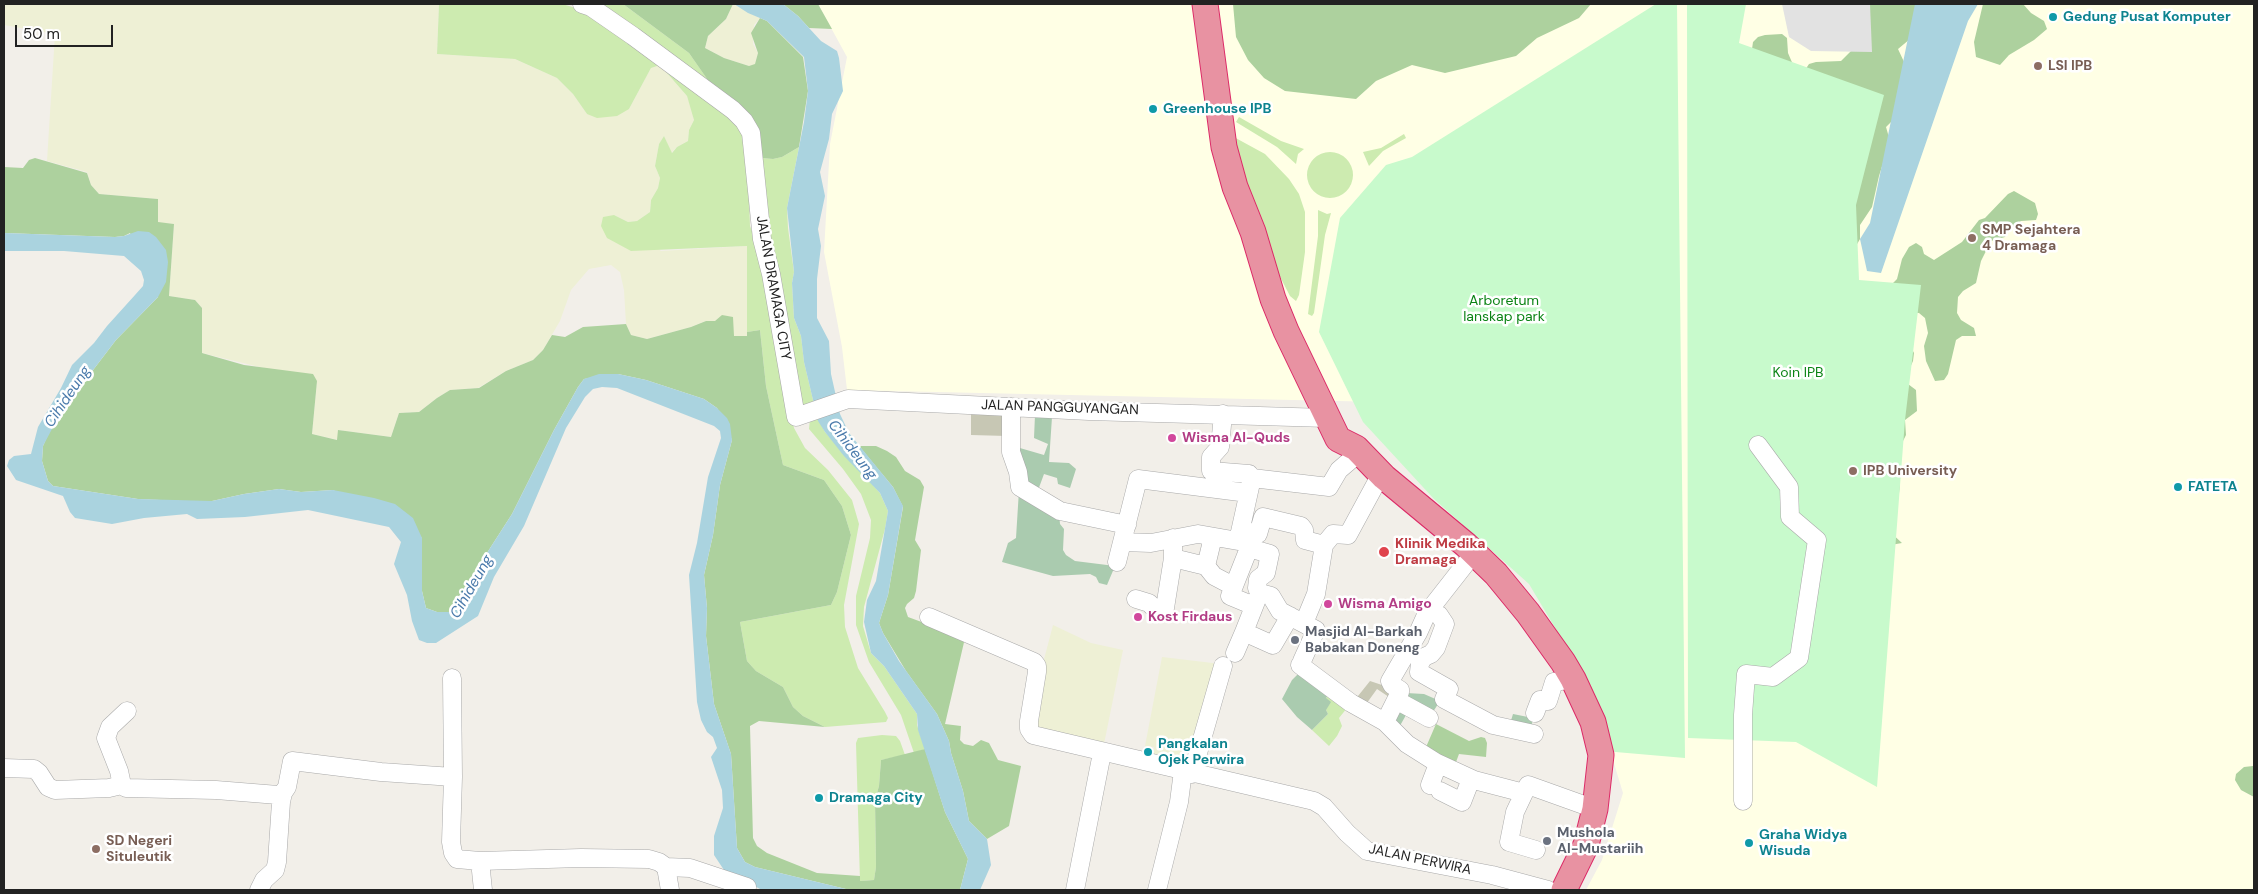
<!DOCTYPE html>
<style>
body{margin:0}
#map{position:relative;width:2258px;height:894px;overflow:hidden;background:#f2efe9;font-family:"DM Sans",sans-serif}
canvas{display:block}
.frame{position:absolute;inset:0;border:5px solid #222;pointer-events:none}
.scale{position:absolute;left:15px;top:25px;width:98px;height:22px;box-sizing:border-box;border:2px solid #222;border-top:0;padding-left:6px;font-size:15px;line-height:18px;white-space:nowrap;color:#222;-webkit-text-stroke:4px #fff;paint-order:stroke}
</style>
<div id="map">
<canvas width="2258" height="894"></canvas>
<div class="frame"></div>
<div class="scale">50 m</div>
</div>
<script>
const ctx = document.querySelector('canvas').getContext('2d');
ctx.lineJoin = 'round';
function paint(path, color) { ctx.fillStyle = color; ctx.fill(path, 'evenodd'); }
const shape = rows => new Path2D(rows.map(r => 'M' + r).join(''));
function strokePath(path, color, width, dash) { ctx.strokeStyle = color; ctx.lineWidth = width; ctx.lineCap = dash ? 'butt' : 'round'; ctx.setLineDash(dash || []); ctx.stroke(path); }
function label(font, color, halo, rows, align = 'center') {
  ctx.font = font + ' "DM Sans",sans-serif'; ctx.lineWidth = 5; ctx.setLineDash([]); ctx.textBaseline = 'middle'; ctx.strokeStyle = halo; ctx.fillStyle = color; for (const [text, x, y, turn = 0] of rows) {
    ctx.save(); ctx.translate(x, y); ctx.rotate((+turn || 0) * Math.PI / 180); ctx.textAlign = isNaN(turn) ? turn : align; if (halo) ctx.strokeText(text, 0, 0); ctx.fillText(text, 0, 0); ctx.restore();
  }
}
paint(shape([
 [818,4,2254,4,2254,890,1586,890,1602,860,1623,793,1571,621,1382,402,847,390,842,347,824,252,830,144,847,57]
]), '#ffffe5');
paint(shape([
 [971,411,1008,412,1007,436,971,435],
 [1370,681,1388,687,1392,699,1377,689,1364,707,1354,701]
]), '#c7c7b4');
paint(shape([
 [4,4,439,4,437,54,515,59,557,78,573,94,587,114,629,109,651,68,660,65,687,96,693,113,694,120,689,130,688,141,677,147,671,153,664,136,659,144,655,166,660,178,658,188,651,200,650,212,637,221,628,222,614,215,661,251,747,246,747,336,734,336,715,321,706,321,691,327,647,339,631,335,626,324,624,290,620,272,611,265,589,269,571,290,560,321,543,350,533,360,506,371,478,388,450,390,437,398,419,412,399,413,391,437,338,430,338,440,312,434,317,381,202,353,202,308,195,300,169,296,174,224,158,223,158,199,99,194,91,185,87,172,47,161,55,34,4,25],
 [733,4,760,18,754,25,753,44,758,53,755,65,749,66,724,58,705,48,708,36,726,19],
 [1053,625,1091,643,1123,650,1103,749,1040,732,1034,721,1042,667],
 [1162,657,1221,664,1190,769,1152,759,1154,747,1145,746]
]), '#eef0d5');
paint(shape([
 [439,4,562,4,576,8,594,17,660,65,734,119,744,135,748,169,750,226,764,263,794,428,805,448,828,470,852,500,859,524,844,605,845,627,858,668,885,712,888,718,886,722,825,727,803,716,793,707,783,687,756,671,747,661,740,622,831,605,837,592,851,535,842,506,824,480,783,465,766,386,760,330,747,332,747,246,631,251,607,238,601,226,603,217,614,215,628,222,637,221,650,212,651,200,658,188,660,178,655,166,659,144,664,136,672,153,677,147,688,141,689,130,694,120,687,96,660,65,651,68,629,109,617,116,597,118,587,114,573,94,557,78,515,59,437,54],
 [597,4,623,4,689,53,712,86],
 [1239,117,1281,141,1304,149,1298,154,1296,164,1277,147,1236,122],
 [1404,134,1406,138,1383,151,1369,166,1363,152,1381,148],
 [1232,136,1265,154,1289,179,1299,194,1305,212,1305,252,1299,295,1296,301,1290,296,1261,240],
 [799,147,787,208,788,228,794,272,792,283,794,318,801,336,804,362,814,404,800,406,766,211,762,158,773,159,782,157],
 '1307 175a23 23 0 1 1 46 0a23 23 0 1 1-46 0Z',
 [1318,210,1327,214,1331,213,1325,235,1314,313,1312,316,1308,314,1318,236],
 [817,416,825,432,880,493,888,511,885,529,864,607,863,626,871,653,884,666,917,714,917,725,925,749,914,753,901,715,869,662,856,625,856,596,870,538,871,520,861,494,843,469,809,429,810,419],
 [1333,689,1351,703,1339,718,1342,726,1337,736,1329,746,1312,730,1328,714,1326,710,1326,698],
 [882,735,896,736,900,741,905,755,881,760,879,786,875,800,876,867,874,880,860,881,856,743,858,738]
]), '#cdebb0');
paint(shape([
 [623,4,733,4,726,19,708,36,705,48,724,58,749,66,755,64,758,53,751,33,760,18,767,21,803,57,808,91,799,147,782,157,773,159,762,158,689,53],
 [783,4,818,4,832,29,809,28,798,16],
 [1233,4,1591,4,1579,18,1537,38,1516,56,1445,73,1412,65,1376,81,1356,99,1285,91,1264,78,1248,60,1236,37],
 [1859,4,1927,4,1916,34,1898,49,1905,64,1892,121,1886,127,1890,141,1879,176,1872,207,1860,225,1860,239,1856,246,1846,284,1892,284,1897,279,1902,259,1909,247,1916,243,1922,247,1924,254,1934,260,1962,242,1979,220,1985,218,2008,194,2014,191,2035,203,2038,214,2036,220,2021,221,2009,230,2005,237,1991,241,1981,261,1976,283,1963,291,1958,297,1957,313,1961,320,1974,328,1976,336,1962,336,1956,340,1948,374,1944,380,1935,381,1926,361,1924,346,1928,333,1925,318,1919,313,1912,313,1911,347,1914,353,1913,361,1904,381,1916,390,1917,411,1905,420,1906,435,1899,449,1897,478,1900,485,1899,493,1888,530,1902,543,1879,547,1752,49,1753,42,1758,37,1765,35,1782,34,1787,38,1788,53,1794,67,1805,70,1809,64,1816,62,1841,61,1851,51],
 [1983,4,2023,4,2031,13,2044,21,2047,29,2034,40,2009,55,2000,65,1976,57,1974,42],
 [35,158,87,173,91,185,99,194,158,199,158,222,174,224,169,296,195,300,202,308,202,353,244,365,313,374,317,381,312,434,337,440,338,430,391,437,399,413,419,412,437,398,450,390,479,388,506,371,533,360,543,350,552,335,565,337,583,327,626,324,631,335,647,339,691,327,706,321,715,321,722,315,733,317,734,336,747,336,747,332,760,330,766,386,783,465,824,480,842,506,851,535,837,592,831,605,740,622,747,661,756,671,783,687,793,707,803,716,825,727,759,721,750,726,753,838,757,846,767,853,817,873,860,876,860,881,874,880,876,867,875,800,879,786,881,760,925,749,945,812,968,859,960,890,850,890,755,867,745,862,737,848,731,754,714,704,706,636,707,608,704,575,713,535,720,485,732,440,717,408,704,399,646,380,618,374,584,379,578,387,554,430,512,514,449,612,437,612,426,608,422,591,422,538,333,490,301,492,279,489,244,494,212,501,183,501,138,499,53,486,48,481,42,461,43,446,49,432,61,412,116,340,158,297,130,233,124,236,115,237,4,233,4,167,23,168,29,160],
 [859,446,876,446,887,451,896,457,905,471,920,480,924,487,915,540,921,550,916,591,914,598,907,604,905,608,908,617,965,638,945,724,961,726,960,740,964,744,973,746,981,740,989,743,998,760,1021,766,1009,826,987,839,969,821,963,791,951,753,949,741,937,714,906,671,883,633,879,623,888,595,903,507,893,487],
 [1436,724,1469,741,1481,737,1485,738,1487,743,1486,757,1459,754,1453,770,1423,754],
 [2254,763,2254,797,2241,790,2235,780,2236,774,2244,767,2253,766]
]), '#add19e');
paint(shape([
 [1035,415,1052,417,1049,462,1069,463,1076,469,1070,488,1058,484,1057,478,1044,474,1037,493,1022,488,1013,446,1044,455,1048,444,1034,438],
 [1019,490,1059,514,1060,524,1064,529,1063,550,1066,555,1075,561,1115,566,1107,585,1099,583,1096,577,1090,574,1053,576,1002,562,1008,543,1016,538],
 [1298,674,1333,689,1326,698,1331,702,1326,710,1328,714,1312,730,1297,717,1282,699,1292,680],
 [1406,693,1424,694,1440,701,1429,718,1410,708,1397,731,1387,720],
 [1513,714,1533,718,1531,731,1509,727]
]), '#aacbaf');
paint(shape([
 [1656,4,1677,4,1685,758,1604,751,1582,673,1529,584,1434,499,1363,422,1319,332,1340,218,1386,165,1412,157],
 [1687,4,1746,4,1739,43,1884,95,1856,205,1859,280,1921,285,1905,420,1877,787,1796,742,1688,738]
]), '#c8facc');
paint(shape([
 [1782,4,1870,4,1872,52,1811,51,1789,37]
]), '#e2e2e2');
paint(shape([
 [734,4,783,4,798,16,821,41,837,51,839,58,843,91,832,114,829,139,820,172,825,196,818,229,821,246,817,279,817,318,829,341,831,374,840,414,849,433,893,487,903,506,888,595,879,623,883,633,899,661,937,714,949,741,951,753,963,791,969,821,987,839,991,865,980,890,960,890,968,859,945,812,918,730,917,714,884,666,871,653,864,622,867,600,876,581,888,511,880,493,844,456,825,432,818,421,804,362,801,336,794,318,792,283,794,272,787,208,804,122,808,91,804,57,767,21,748,13],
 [1915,4,1978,4,1968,21,1881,273,1867,271,1860,239,1870,223],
 [138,231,149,232,156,237,166,250,168,262,166,282,158,297,116,340,61,412,43,446,42,461,48,481,53,486,138,499,212,501,244,494,279,489,301,492,333,490,374,498,395,504,413,518,422,538,422,591,426,608,437,612,449,612,512,514,554,430,578,387,584,379,599,374,618,374,646,380,704,399,717,408,727,418,730,424,732,440,720,485,713,535,704,575,707,608,706,636,714,704,731,754,737,848,745,862,755,867,850,890,762,890,724,870,714,855,714,836,723,808,722,790,711,757,717,748,713,737,707,732,701,720,697,702,689,575,697,543,708,477,721,438,720,431,714,426,617,388,602,387,593,389,585,397,566,428,524,526,494,577,478,616,436,643,427,643,419,640,412,621,407,595,394,564,401,542,389,527,308,510,245,517,197,519,187,514,144,518,112,524,75,518,70,512,63,496,16,480,7,466,9,460,14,456,31,454,38,427,61,388,72,365,94,343,107,326,135,295,143,286,144,280,141,271,124,256,64,251,4,251,4,233,115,237,124,236]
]), '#aad3df');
const minor = shape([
 [582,4,591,7,633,36,733,110,744,121,751,133,762,239,771,274,796,417,848,399,1089,411,1327,418],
 [1011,407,1011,452,1018,472,1020,487,1060,511,1127,525],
 [1223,414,1220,447,1211,457,1211,471,1249,474,1252,478],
 [1241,530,1258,534,1263,517,1301,526,1304,530,1305,540,1324,545],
 [1173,538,1173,558,1206,566,1214,576,1233,586],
 [1123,542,1151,543,1198,534,1238,541,1252,478,1329,487,1339,470,1360,452],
 [1117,562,1138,479,1248,493],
 [1206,566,1213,537],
 [1260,593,1271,596,1280,611,1316,630,1302,661],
 [1136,599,1149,603,1153,607,1165,608,1173,558],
 [1429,610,1439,615,1445,624,1436,648,1431,654,1424,657,1420,663,1419,672,1449,689,1444,699,1493,725,1534,734],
 [929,617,1034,662,1037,666,1037,672,1029,721,1029,729,1033,735,1314,801,1324,807,1347,833,1367,851,1492,875,1548,890],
 [1304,623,1316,594,1324,545,1333,534,1348,535,1381,474],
 [1244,632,1273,645,1290,616],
 [1235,653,1244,632,1257,599,1260,593,1257,588,1258,579,1266,573,1270,554,1249,548,1230,596,1254,606],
 [1300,665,1351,703,1385,722,1407,744,1437,763,1474,780,1524,793,1528,785,1595,809],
 [452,678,453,777,451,842,453,853,457,859,480,861,581,858,649,859,659,862,666,867,670,890],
 [1396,700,1429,718],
 [127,711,110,727,106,738,119,771,122,785,126,788,216,790,278,795,283,793,287,787,292,761,381,772,453,777],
 [1535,713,1540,700,1548,701,1554,682,1573,679],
 [1385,722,1400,692,1400,690,1392,685,1390,681,1418,633,1427,613,1474,553],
 [4,768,34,769,39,773,48,787,55,790,109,788,122,785],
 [1192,774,1223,666],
 [1430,785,1438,764],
 [1440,791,1462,802,1471,779],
 [1524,793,1515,812,1509,842,1536,850],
 [1743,801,1743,715,1746,674,1773,677,1799,658,1817,540,1790,517,1789,487,1758,445],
 [480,861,483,890],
 [666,867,690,868,747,887],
 [259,890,264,880,275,870,277,862,281,802,283,793],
 [1075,890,1102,753],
 [1157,890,1179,802,1183,771]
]);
const highway = shape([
 [1205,4,1224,147,1235,187,1253,232,1273,299,1286,331,1338,439,1356,448,1384,477,1466,545,1496,574,1528,613,1563,662,1573,679,1593,722,1601,755,1595,809,1586,845,1564,890]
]);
strokePath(minor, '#a9a9a9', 19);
strokePath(highway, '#dc2a67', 27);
strokePath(minor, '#fff', 18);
strokePath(highway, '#e892a2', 25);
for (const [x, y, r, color] of [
 [2053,17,5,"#0f9aa8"],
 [2038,66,5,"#8d6e63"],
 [1153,109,5,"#0f9aa8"],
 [1972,238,5,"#8d6e63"],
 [1172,438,5,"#d1479c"],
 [1853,471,5,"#8d6e63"],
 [2178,487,5,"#0f9aa8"],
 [1384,552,6,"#e0444e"],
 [1328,604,5,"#d1479c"],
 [1138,617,5,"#d1479c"],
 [1295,640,5,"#6b7280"],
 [1148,752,5,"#0f9aa8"],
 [819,798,5,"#0f9aa8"],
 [1547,841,5,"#6b7280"],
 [1749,843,5,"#0f9aa8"],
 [96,849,5,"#8d6e63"]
]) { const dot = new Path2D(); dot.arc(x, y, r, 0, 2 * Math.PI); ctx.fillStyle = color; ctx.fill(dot); strokePath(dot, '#fff', 2); }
label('bold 14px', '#0d838f', '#fff', [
 ["Gedung Pusat Komputer",2063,17],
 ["Greenhouse IPB",1163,109],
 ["FATETA",2188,487],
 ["Pangkalan",1158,744],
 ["Ojek Perwira",1158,760],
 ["Dramaga City",829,798],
 ["Graha Widya",1759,835],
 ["Wisuda",1759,851]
], 'left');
label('bold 14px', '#785e54', '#fff', [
 ["LSI IPB",2048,66],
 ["SMP Sejahtera",1982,230],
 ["4 Dramaga",1982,246],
 ["IPB University",1863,471],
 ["SD Negeri",106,841],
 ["Situleutik",106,857]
], 'left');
label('14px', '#222', '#fff', [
 ["JALAN DRAMAGA CITY",773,288,80],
 ["JALAN PANGGUYANGAN",1060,408,2],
 ["JALAN PERWIRA",1420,860,12]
]);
label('14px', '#0c8416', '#fff', [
 ["Arboretum",1504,301],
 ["lanskap park",1504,317],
 ["Koin IPB",1798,373]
]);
label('bold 14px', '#b23c85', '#fff', [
 ["Wisma Al-Quds",1182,438],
 ["Wisma Amigo",1338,604],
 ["Kost Firdaus",1148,617]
], 'left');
label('bold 14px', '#be3a42', '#fff', [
 ["Klinik Medika",1395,544],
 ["Dramaga",1395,560]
], 'left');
label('bold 14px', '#5b616d', '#fff', [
 ["Masjid Al-Barkah",1305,632],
 ["Babakan Doneng",1305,648],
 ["Mushola",1557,833],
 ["Al-Mustariih",1557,849]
], 'left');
label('italic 15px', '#4a7aab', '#fff', [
 ["Cihideung",68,397,-56],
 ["Cihideung",852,450,53],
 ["Cihideung",472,587,-60]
]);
</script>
